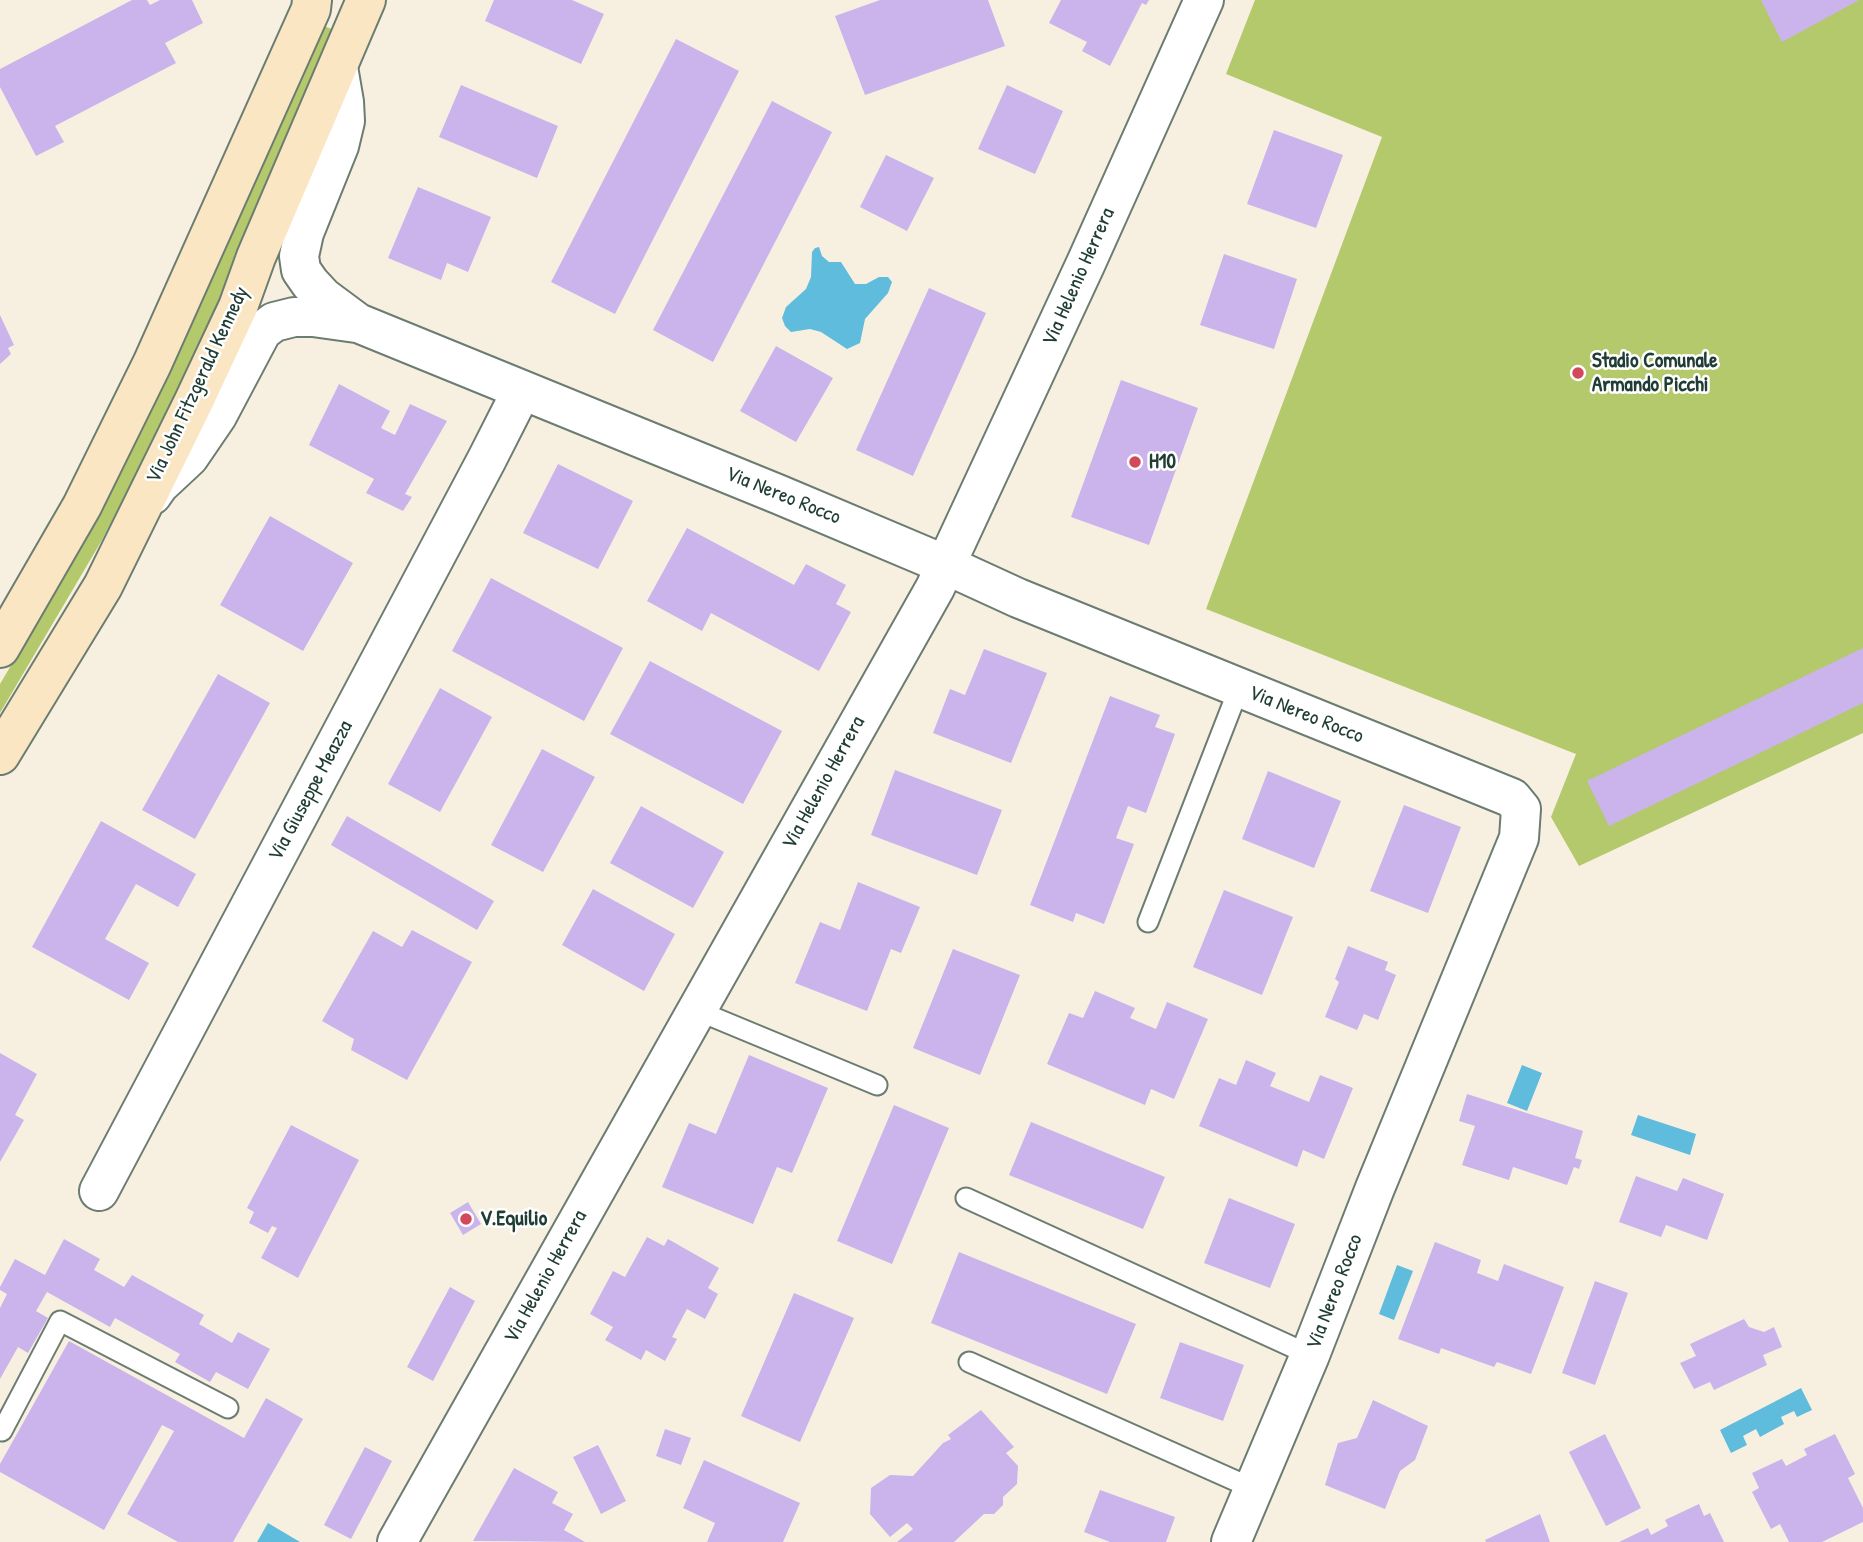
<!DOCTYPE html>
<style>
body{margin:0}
canvas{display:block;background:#f7f0e1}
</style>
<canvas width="1863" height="1542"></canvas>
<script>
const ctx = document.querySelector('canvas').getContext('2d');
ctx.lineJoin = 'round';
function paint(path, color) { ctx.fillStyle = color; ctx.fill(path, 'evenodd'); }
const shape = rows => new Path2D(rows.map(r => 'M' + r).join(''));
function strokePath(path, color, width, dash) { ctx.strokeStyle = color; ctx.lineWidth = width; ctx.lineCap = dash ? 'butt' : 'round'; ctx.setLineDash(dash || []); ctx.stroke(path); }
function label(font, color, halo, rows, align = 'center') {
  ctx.font = font + ' "Patrick Hand",sans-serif'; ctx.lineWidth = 5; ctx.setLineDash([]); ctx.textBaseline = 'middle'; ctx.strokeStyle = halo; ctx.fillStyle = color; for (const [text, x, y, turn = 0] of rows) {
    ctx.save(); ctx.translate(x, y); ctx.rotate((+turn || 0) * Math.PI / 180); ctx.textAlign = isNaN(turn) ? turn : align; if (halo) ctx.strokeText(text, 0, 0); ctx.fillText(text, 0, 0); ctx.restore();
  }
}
paint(shape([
 [1255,0,1863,0,1863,733,1579,866,1551,817,1576,754,1206,609,1382,137,1226,74],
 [324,26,334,30,265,195,176,398,102,540,0,713,0,684,71,564,165,381]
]), '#b4c86c');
paint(shape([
 [819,247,822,256,829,262,841,262,855,284,866,284,879,277,888,277,892,282,888,293,865,319,860,343,847,349,821,332,810,329,791,332,785,326,782,318,786,307,806,289,811,277,812,252,815,248],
 [1522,1065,1542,1073,1527,1111,1507,1103],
 [1638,1115,1696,1134,1690,1155,1631,1135],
 [1397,1265,1413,1271,1394,1320,1379,1314],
 [1801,1388,1812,1410,1797,1417,1794,1411,1781,1417,1784,1424,1760,1437,1756,1429,1743,1436,1747,1445,1731,1453,1720,1430],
 [268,1523,300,1542,257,1542]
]), '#5fbcdd');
paint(shape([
 [132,0,147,0,150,5,160,0,192,0,203,23,165,43,176,63,55,126,64,142,36,156,0,87,0,69],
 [494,0,572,0,604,14,581,64,485,21],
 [880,0,988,0,1005,46,865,95,835,16],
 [1061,0,1149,0,1146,5,1142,3,1110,66,1082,51,1087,42,1049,23],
 [1761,0,1859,0,1782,42],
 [676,39,739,71,615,314,551,282],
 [461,85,558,126,537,178,439,137],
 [1007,85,1063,111,1035,174,978,149],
 [772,101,832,132,713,362,653,330],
 [1274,130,1343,155,1316,228,1247,204],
 [886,155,934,178,907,231,860,207],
 [418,187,491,217,468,272,447,263,441,280,388,258],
 [1224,254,1297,279,1274,349,1200,325],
 [929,288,986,313,913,476,856,450],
 [0,315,14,345,8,348,11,354,0,364],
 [776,346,833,378,796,442,740,411],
 [1121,380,1198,408,1149,545,1071,517],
 [339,384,390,411,381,428,395,435,410,404,447,421,405,494,412,497,403,511,366,493,374,479,309,445],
 [558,464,633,501,598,569,523,533],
 [270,516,353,563,303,651,220,605],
 [687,528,794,585,806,564,846,585,836,604,851,612,819,671,711,613,702,631,647,601],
 [491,578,623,648,584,721,452,651],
 [1863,648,1863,703,1609,826,1587,781],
 [984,649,1047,673,1011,763,933,733,950,689,965,695],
 [650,661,782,731,743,804,610,734],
 [218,674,270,703,195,839,142,810],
 [440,688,492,717,440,812,388,784],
 [1110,696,1160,715,1155,727,1175,734,1146,813,1128,806,1116,838,1134,844,1104,924,1076,913,1073,922,1030,905],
 [542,749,595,777,543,872,491,845],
 [895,770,1002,810,977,875,871,835],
 [1268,771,1341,801,1314,868,1242,839],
 [1404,805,1461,827,1428,913,1370,891],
 [641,806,724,852,693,908,610,863],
 [347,816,494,901,477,930,331,845],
 [101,821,196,874,178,907,136,884,105,939,149,963,129,1000,32,947],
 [858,882,920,907,901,953,891,949,867,1011,795,983,820,922,840,930],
 [593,889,675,934,644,991,562,945],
 [1224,890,1293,917,1262,995,1193,967],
 [412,930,472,962,407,1080,351,1050,354,1039,322,1021,373,931,402,947],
 [1348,946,1388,962,1385,970,1396,975,1378,1020,1364,1014,1357,1030,1325,1017,1339,982,1335,979],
 [953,949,1020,975,980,1075,913,1048],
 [1095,991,1135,1008,1130,1018,1156,1029,1167,1002,1208,1019,1174,1099,1151,1089,1145,1105,1047,1064,1069,1013,1083,1018],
 [0,1053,37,1074,15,1115,24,1120,0,1162],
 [749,1055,828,1088,792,1173,777,1167,753,1224,662,1187,689,1123,716,1134],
 [1246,1060,1276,1073,1270,1086,1309,1102,1320,1075,1353,1088,1324,1159,1303,1150,1297,1167,1199,1126,1219,1078,1236,1085],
 [1467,1094,1583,1131,1575,1158,1582,1160,1579,1169,1574,1167,1567,1185,1513,1167,1509,1180,1462,1165,1475,1126,1459,1121],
 [894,1105,949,1128,892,1264,837,1241],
 [1031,1122,1165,1177,1143,1229,1009,1175],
 [291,1125,359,1160,298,1278,261,1258,277,1228,272,1226,268,1233,249,1223,254,1212,247,1208],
 [1636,1176,1677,1191,1683,1178,1724,1194,1707,1240,1666,1225,1661,1237,1619,1222],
 [1229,1198,1295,1224,1270,1288,1204,1263],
 [468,1202,481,1224,463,1235,450,1213],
 [647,1237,664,1246,668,1239,719,1268,708,1288,718,1294,705,1319,687,1309,672,1337,677,1339,665,1361,646,1350,641,1360,605,1340,613,1327,590,1314,613,1271,625,1277],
 [64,1239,100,1259,94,1270,124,1287,132,1275,204,1315,199,1324,232,1343,238,1332,270,1349,248,1389,216,1372,210,1382,175,1362,180,1354,115,1318,110,1327,47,1292,36,1311,48,1318,28,1353,18,1347,0,1379,0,1308,7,1294,0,1290,0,1287,15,1259,45,1275],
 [1435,1242,1481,1260,1477,1273,1498,1281,1504,1264,1564,1287,1531,1374,1497,1362,1494,1367,1441,1348,1439,1354,1398,1339],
 [959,1252,1136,1324,1107,1394,931,1323],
 [1595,1281,1628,1293,1595,1385,1562,1373],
 [450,1287,475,1301,433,1381,407,1367],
 [794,1293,854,1318,800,1442,741,1416],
 [1744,1319,1749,1327,1764,1332,1774,1327,1782,1347,1763,1355,1767,1365,1714,1390,1710,1382,1694,1389,1680,1363,1696,1356,1690,1344],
 [69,1341,244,1438,266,1398,303,1419,233,1542,178,1542,127,1514,174,1431,162,1425,104,1530,0,1472,0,1464],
 [1180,1342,1244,1365,1223,1421,1160,1398],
 [1373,1400,1428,1426,1415,1460,1400,1471,1385,1509,1325,1485,1338,1443,1357,1438],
 [981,1410,1014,1447,1006,1453,1018,1466,1017,1484,1003,1497,1003,1505,994,1514,984,1514,954,1542,897,1542,913,1529,907,1523,890,1537,870,1514,871,1488,890,1475,913,1476,943,1443,951,1439,948,1435],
 [665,1429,691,1438,681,1465,656,1456],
 [1605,1434,1641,1508,1606,1526,1569,1452],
 [1835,1434,1855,1474,1848,1478,1863,1508,1863,1522,1822,1542,1789,1542,1780,1524,1771,1529,1752,1492,1759,1488,1752,1473,1782,1459,1786,1466,1807,1455,1804,1449],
 [598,1445,626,1501,601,1514,573,1457],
 [365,1447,392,1461,351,1539,324,1525],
 [704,1460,800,1503,783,1542,707,1542,715,1523,683,1508],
 [514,1468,558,1492,552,1503,573,1514,564,1530,585,1542,473,1541],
 [1100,1490,1175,1517,1166,1542,1110,1542,1084,1532],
 [1699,1504,1704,1516,1710,1513,1724,1542,1619,1542,1648,1528,1651,1535,1668,1526,1665,1520],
 [1540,1514,1550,1542,1486,1542,1485,1540]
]), '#cab4eb');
const service = shape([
 [1148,922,1239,688],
 [696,1010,877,1085],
 [966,1198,1310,1355],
 [969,1362,1254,1489],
 [0,1430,2,1431,60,1321,228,1408]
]);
const minor = shape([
 [338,67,344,102,345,121,339,146,304,233,299,256,301,270,310,283,323,297,358,323,780,495,946,565,1018,598,1512,798,1521,809,1519,838,1375,1188,1310,1355,1231,1542],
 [152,495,159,485,189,457,217,416,262,331,274,322,294,317,313,317,356,323],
 [99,1191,487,459,522,390],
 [397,1542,935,588,1086,263,1204,0]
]);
const secondary = shape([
 [0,648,82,506,152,364,311,9,312,0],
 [0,755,103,586,194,401,238,307,256,257,366,0]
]);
strokePath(service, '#6b7c71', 23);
strokePath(minor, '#6b7c71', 42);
strokePath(secondary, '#6b7c71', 42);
strokePath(service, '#fff', 19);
strokePath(minor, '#fff', 38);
strokePath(secondary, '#fbe6c4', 38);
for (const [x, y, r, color] of [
 [1578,373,7,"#d1495b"],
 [1135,462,7,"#d1495b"],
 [466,1219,7,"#d1495b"]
]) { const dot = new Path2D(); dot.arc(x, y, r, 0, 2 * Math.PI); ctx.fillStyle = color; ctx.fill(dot); strokePath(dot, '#fff', 2.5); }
label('21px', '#1f3d34', '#fff', [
 ["Via Helenio Herrera",1079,277,-66],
 ["Via John Fitzgerald Kennedy",198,385,-65],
 ["Via Nereo Rocco",783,496,22],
 ["Via Nereo Rocco",1306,715,22],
 ["Via Helenio Herrera",824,783,-61],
 ["Via Giuseppe Meazza",311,791,-62],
 ["Via Helenio Herrera",546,1277,-61],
 ["Via Nereo Rocco",1335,1292,-69]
]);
label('bold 21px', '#1f3d34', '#fff', [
 ["Stadio Comunale",1592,361],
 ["Armando Picchi",1592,385],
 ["H10",1149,462],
 ["V.Equilio",480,1219]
], 'left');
</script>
